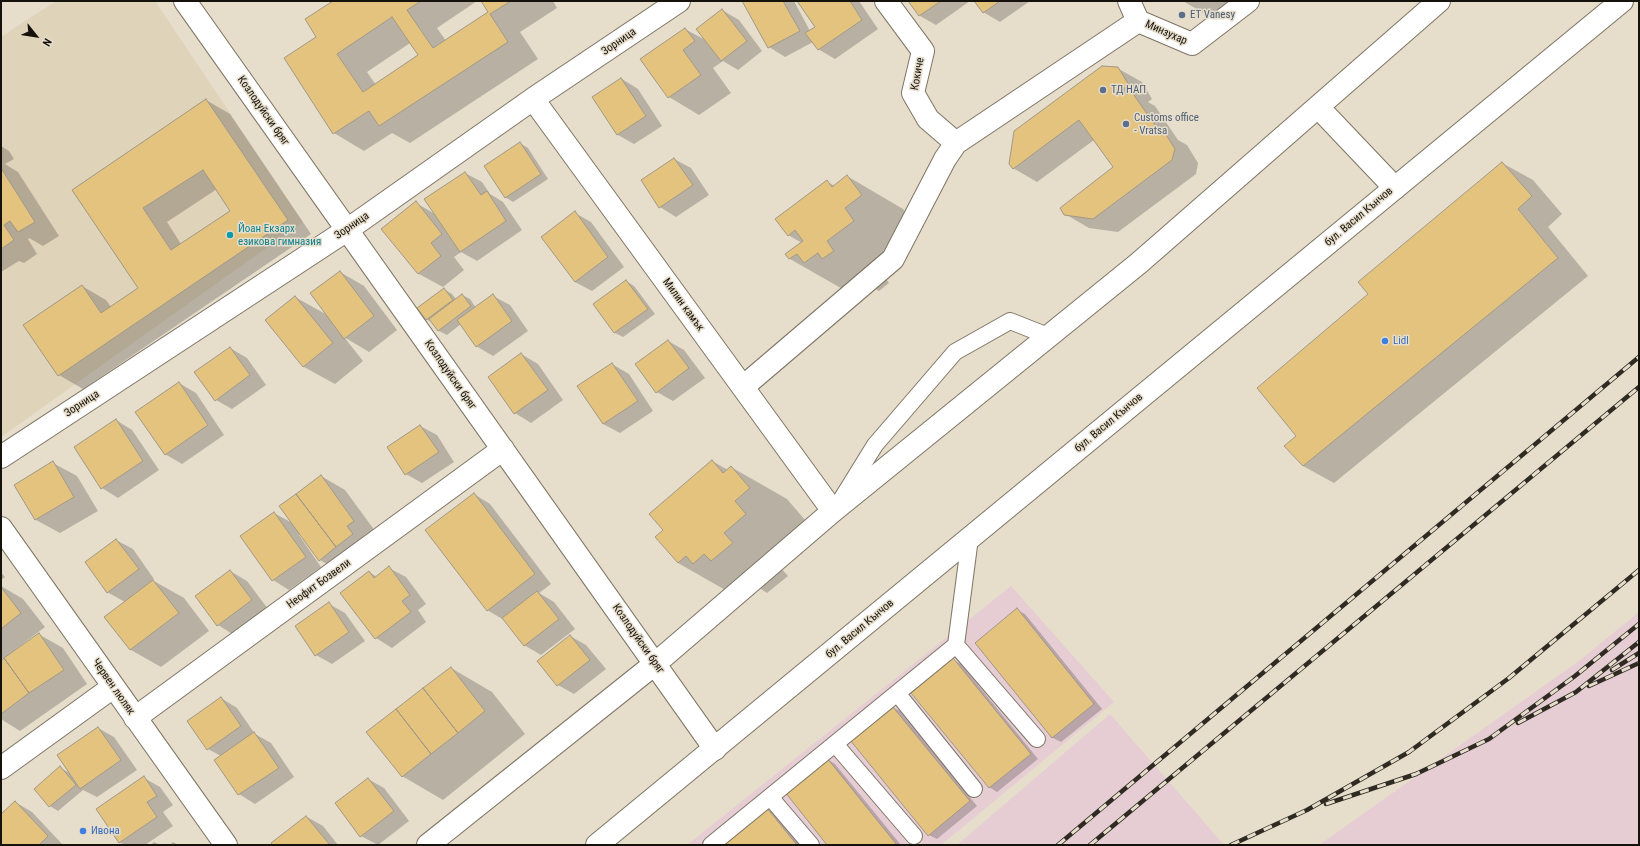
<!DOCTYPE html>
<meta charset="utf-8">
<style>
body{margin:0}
#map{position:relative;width:1640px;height:846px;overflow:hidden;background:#e6ddcb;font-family:"Roboto Condensed",sans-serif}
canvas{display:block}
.frame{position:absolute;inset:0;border:2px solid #15120c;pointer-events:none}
.north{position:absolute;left:16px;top:16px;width:40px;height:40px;-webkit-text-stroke:3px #e6ddcb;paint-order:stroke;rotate:120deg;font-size:11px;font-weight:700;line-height:16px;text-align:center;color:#15120c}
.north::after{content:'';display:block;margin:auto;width:14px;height:18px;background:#15120c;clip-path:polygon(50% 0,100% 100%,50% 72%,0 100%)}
</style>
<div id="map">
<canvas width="1640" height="846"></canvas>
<div class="frame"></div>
<div class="north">N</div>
</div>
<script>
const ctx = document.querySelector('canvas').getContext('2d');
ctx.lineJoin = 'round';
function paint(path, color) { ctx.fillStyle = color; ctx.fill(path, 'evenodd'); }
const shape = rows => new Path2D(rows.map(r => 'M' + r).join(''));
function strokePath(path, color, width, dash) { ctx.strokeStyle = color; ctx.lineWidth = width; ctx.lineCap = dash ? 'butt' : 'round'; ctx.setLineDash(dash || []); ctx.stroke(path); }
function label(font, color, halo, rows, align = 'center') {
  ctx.font = font + ' "Roboto Condensed",sans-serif'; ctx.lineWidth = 3; ctx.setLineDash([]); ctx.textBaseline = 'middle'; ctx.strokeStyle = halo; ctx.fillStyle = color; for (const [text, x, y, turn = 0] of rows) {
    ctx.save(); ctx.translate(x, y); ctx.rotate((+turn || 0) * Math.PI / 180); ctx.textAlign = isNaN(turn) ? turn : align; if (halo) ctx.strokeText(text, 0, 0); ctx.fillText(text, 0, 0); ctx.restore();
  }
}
paint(shape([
 [1011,586,1114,702,941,845,687,845],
 [1639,612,1639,845,1319,845,1579,661],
 [1110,714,1224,845,957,845]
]), '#e6cdd4');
paint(shape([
 [56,1,155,1,303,222,1,437,1,37]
]), '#dfd3ba');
paint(shape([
 [335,1,477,1,437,28,446,41,489,12,482,1,553,1,557,8,520,32,538,59,410,143,392,133,364,151,334,133,318,37],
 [410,43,419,56,376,85,367,72],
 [744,1,794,1,810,31,816,27,798,1,859,1,878,29,835,59,818,49,813,42,785,57,769,47],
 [909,1,970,1,936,25,920,16],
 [975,1,1030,1,1000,22,983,12],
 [1183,1,1228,1,1231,6,1212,18],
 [722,10,739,20,762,51,738,70,723,61,713,68,731,93,699,115,669,97,685,29,707,41],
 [1117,68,1142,82,1152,99,1148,102,1155,106,1178,140,1187,145,1198,163,1196,174,1118,232,1089,228,1065,214,1115,167,1094,140,1037,182,1013,168],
 [622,79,638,89,662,126,634,144,618,135,594,97],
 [206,100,230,114,311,234,83,389,59,375,82,286,106,300,111,307,139,288,73,190],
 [217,189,231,211,181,244,167,222],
 [520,143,528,148,548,179,513,202,505,197],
 [1,146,9,151,14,159,5,164,18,172,59,236,43,246,29,238,28,239,37,254,24,263,19,261,1,272],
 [674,159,691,168,709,195,676,217,660,207,642,180],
 [1502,163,1533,180,1562,214,1548,227,1588,276,1334,483,1303,466,1297,436,1370,294],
 [465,173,482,182,490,194,503,202,522,230,477,261,461,252,454,257,464,270,443,287,419,274,383,229,416,203,435,214],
 [847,176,903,209,917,228,900,240,909,253,882,273,889,283,879,291,871,286,846,291,790,259,787,254,802,243,788,235,827,182,835,186],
 [575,213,591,222,624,267,592,291,575,282],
 [340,272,364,286,397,330,369,352,344,337,363,361,335,384,304,367,267,320,295,297,329,316],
 [626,281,634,286,655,314,623,337,615,333,594,304],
 [444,289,452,294,456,299,462,295,470,299,476,308,493,296,510,305,528,331,493,356,476,346,461,324,447,335,439,331,433,323,426,319],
 [668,341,684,350,705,378,673,401,657,392],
 [230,348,247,358,266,385,232,409,216,400],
 [521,354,538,364,563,400,531,423,515,413],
 [612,364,629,374,653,411,620,433,603,424],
 [179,383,196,393,224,435,182,464,165,454],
 [116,420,132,430,159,470,118,498,102,488],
 [420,426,437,435,454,462,422,483,406,474],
 [712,461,728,470,731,467,787,499,805,520,790,533,801,546,779,566,788,576,767,593,758,587,734,595,678,563,665,530],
 [53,463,77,476,98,511,60,533,36,520,15,485],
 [321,476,345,490,378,535,344,574,320,560,301,534,299,535,321,567,289,590,273,580,274,513,294,524],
 [474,494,490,504,551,584,539,593,554,602,575,629,541,655,524,645,504,620,487,610],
 [116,540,133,549,154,579,152,580,184,598,209,631,161,667,131,650,105,617,125,602,107,592],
 [389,568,406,577,426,604,418,610,426,622,392,648,376,638,369,572,377,577],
 [230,571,247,581,268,609,234,635,218,625],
 [1,572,5,577,1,580],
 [1,586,23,599,45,627,16,649,17,651,40,635,63,648,87,684,20,731,1,719,1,662,5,660,1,658],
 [329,604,345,613,365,641,332,664,316,655],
 [1017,610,1025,614,1102,709,1061,742,1053,738,976,643],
 [570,636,586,645,606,669,574,694,558,685],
 [953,660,961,664,1038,759,997,792,989,787],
 [451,668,492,692,525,734,443,800,402,776],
 [221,698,237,708,255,734,271,743,294,777,255,804,239,794,221,756,208,749],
 [892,707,900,711,977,806,937,839,929,835],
 [98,728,114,737,137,770,97,797,83,790,58,811,50,806,60,768,70,773],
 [827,759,835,764,901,845,828,845],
 [144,778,160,787,173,805,163,812,173,826,145,845,125,845,119,842],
 [368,779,384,788,409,821,378,845,361,836],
 [15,802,32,812,63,845,1,845,1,815],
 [767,809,775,813,800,845,728,845],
 [307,817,323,826,338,845,274,845],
 [154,842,160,845,151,845],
 [173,842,178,845,170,845]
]), '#0003');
const building = shape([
 [333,1,421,1,407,10,433,48,488,12,481,1,511,1,490,14,508,42,379,126,369,111,333,134,284,58,316,37,305,19,333,1],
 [392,17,418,55,363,92,337,54,392,17],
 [742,1,783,1,800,31,768,48,742,1],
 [797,1,850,1,862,20,818,50,805,33,815,27,797,1],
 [908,1,941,1,919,16,908,1],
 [974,1,1000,1,983,13,974,1],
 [722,9,747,41,721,61,696,29,722,9],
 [685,28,695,41,683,50,701,75,668,98,640,59,685,28],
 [1102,66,1118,67,1129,85,1123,89,1127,95,1131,91,1155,125,1152,129,1157,135,1163,130,1175,149,1172,160,1093,219,1064,215,1060,208,1113,167,1079,120,1013,169,1009,164,1014,131,1102,66],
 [621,78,646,116,617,135,592,97,621,78],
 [206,99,288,220,58,376,23,325,82,285,101,313,138,288,72,190,206,99],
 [203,170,230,211,171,250,143,208,203,170],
 [520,142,541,174,505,198,484,166,520,142],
 [674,158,693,185,659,208,641,180,674,158],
 [1502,162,1532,196,1518,209,1558,258,1303,466,1284,446,1296,436,1257,388,1368,294,1358,282,1502,162],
 [1,168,35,222,18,232,10,221,4,225,14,240,1,249,1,168],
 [465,172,481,195,487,191,506,221,460,252,424,199,465,172],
 [847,175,862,195,845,208,854,221,827,241,834,251,822,259,818,253,804,263,797,254,789,259,785,254,803,241,795,230,788,236,775,219,827,180,832,187,847,175],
 [416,201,442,234,431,243,441,256,418,274,381,229,416,201],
 [575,211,608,257,575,282,541,237,575,211],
 [340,271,374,316,344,339,310,293,340,271],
 [626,280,648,309,614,333,593,304,626,280],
 [444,288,453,300,426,320,417,308,444,288],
 [462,294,471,306,438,331,429,319,462,294],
 [493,294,512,321,476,347,457,320,493,294],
 [295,296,333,343,303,367,265,320,295,296],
 [668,340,689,368,656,393,635,364,668,340],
 [230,347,250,375,215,401,194,372,230,347],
 [521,353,548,390,514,414,488,377,521,353],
 [612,363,638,401,603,424,577,386,612,363],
 [179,382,208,425,165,455,135,412,179,382],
 [116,419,143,461,101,489,74,447,116,419],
 [420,425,439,452,405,475,387,447,420,425],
 [712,460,723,473,731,466,750,488,735,501,746,514,724,533,733,543,711,561,704,554,693,564,686,556,678,563,655,537,663,530,649,514,712,460],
 [53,461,74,497,35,520,14,485,53,461],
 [321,475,354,521,347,526,353,534,336,547,296,494,321,475],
 [474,493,535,574,487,611,425,530,474,493],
 [296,494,336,547,319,561,279,506,296,494],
 [274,512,306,557,272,581,240,536,274,512],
 [116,539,139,569,107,593,85,562,116,539],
 [389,566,410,595,402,601,411,612,375,639,340,593,369,571,374,578,389,566],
 [230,570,252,600,217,626,195,596,230,570],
 [153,580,179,613,130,650,104,617,153,580],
 [1,587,21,613,1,629,1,587],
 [537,591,559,619,524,646,502,618,537,591],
 [329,602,349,632,315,656,295,626,329,602],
 [1017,608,1094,704,1052,738,975,643,1017,608],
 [39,633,64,670,29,693,4,658,39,633],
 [570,635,590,660,557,686,537,661,570,635],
 [4,658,29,693,1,714,1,661,4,658],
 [953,658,1031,754,989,788,911,693,953,658],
 [451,667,485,711,458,733,423,688,451,667],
 [423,688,458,733,431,754,396,709,423,688],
 [221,697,241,726,207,750,187,721,221,697],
 [892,706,970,801,928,836,850,740,892,706],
 [396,709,431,754,402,777,366,732,396,709],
 [98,727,121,760,80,789,57,755,98,727],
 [254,732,279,768,238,795,214,760,254,732],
 [827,758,897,845,827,845,785,792,827,758],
 [60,766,76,785,49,807,34,789,60,766],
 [144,776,157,796,147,802,157,817,119,843,96,809,144,776],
 [368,778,394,811,360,837,335,803,368,778],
 [15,801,48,836,39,845,1,845,1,814,15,801],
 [767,808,797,845,727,845,724,842,767,808],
 [306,816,330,845,273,845,271,843,306,816]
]);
paint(building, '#e3c37e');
strokePath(building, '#a19887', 1);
const service = shape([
 [841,500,875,445,955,352,1010,321,1048,336],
 [956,645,1037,739],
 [897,693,974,789],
 [835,744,914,836],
 [770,797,811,845],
 [711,845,956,645,970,538]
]);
const minor = shape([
 [185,1,715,749],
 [886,1,923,51,913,93,928,119,956,143],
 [1129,1,1138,21,1192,44,1248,1],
 [533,99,833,511],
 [1318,107,1395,188],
 [743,387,893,259,945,159,956,143,1138,21],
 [1,457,347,230,533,99,679,1],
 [1,528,226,845],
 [135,718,503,449],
 [1,768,113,687],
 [428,845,656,663,833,511,1139,263,1439,1]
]);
const primary = shape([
 [597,845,1622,1]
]);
strokePath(service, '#7e7565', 18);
strokePath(minor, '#7e7565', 24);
strokePath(primary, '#7e7565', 24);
strokePath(service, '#fff', 16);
strokePath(minor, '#fff', 22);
strokePath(primary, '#fff', 22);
const rail = shape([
 [1612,670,1639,653],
 [1589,686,1639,663],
 [1518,723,1576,692,1639,642],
 [1326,804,1416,774,1489,739,1575,676,1639,624],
 [1058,845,1639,357],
 [1090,845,1639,387],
 [1231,845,1307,810,1409,752,1509,678,1639,570]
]);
strokePath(rail, '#2f2b23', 4.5);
strokePath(rail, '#e6ddcb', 3, [9]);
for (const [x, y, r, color] of [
 [1182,15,4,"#5c6f8a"],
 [1103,90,4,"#5c6f8a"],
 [1126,124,4,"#5c6f8a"],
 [230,235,4,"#0f9aa8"],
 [1385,341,4,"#3f7fe0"],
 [83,831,4,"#3f7fe0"]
]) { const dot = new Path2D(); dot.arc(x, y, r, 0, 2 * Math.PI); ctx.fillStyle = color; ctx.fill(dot); strokePath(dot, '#e6ddcb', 1.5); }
label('11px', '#4e5e75', '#e6ddcb', [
 ["ET Vanesy",1190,15],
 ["ТД НАП",1111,90],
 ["Customs office",1134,118],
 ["- Vratsa",1134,131]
], 'left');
label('11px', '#15120c', '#e6ddcb', [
 ["Минзухар",1166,33,24],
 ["Зорница",619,42,-34],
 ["Кокиче",918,74,-80],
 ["Козлодуйски бряг",263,111,55],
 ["бул. Васил Кънчов",1359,217,-40],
 ["Зорница",352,226,-34],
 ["Милин камък",683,305,54],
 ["Козлодуйски бряг",450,375,55],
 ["Зорница",82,404,-33],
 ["бул. Васил Кънчов",1109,423,-40],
 ["Неофит Бозвели",319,584,-36],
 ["бул. Васил Кънчов",860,629,-40],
 ["Козлодуйски бряг",638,639,55],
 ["Червен люляк",113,687,55]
]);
label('11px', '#0d838f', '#e6ddcb', [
 ["Йоан Екзарх",238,229],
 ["езикова гимназия",238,242]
], 'left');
label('11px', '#366cbe', '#e6ddcb', [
 ["Lidl",1393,341],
 ["Ивона",91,831]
], 'left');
</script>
